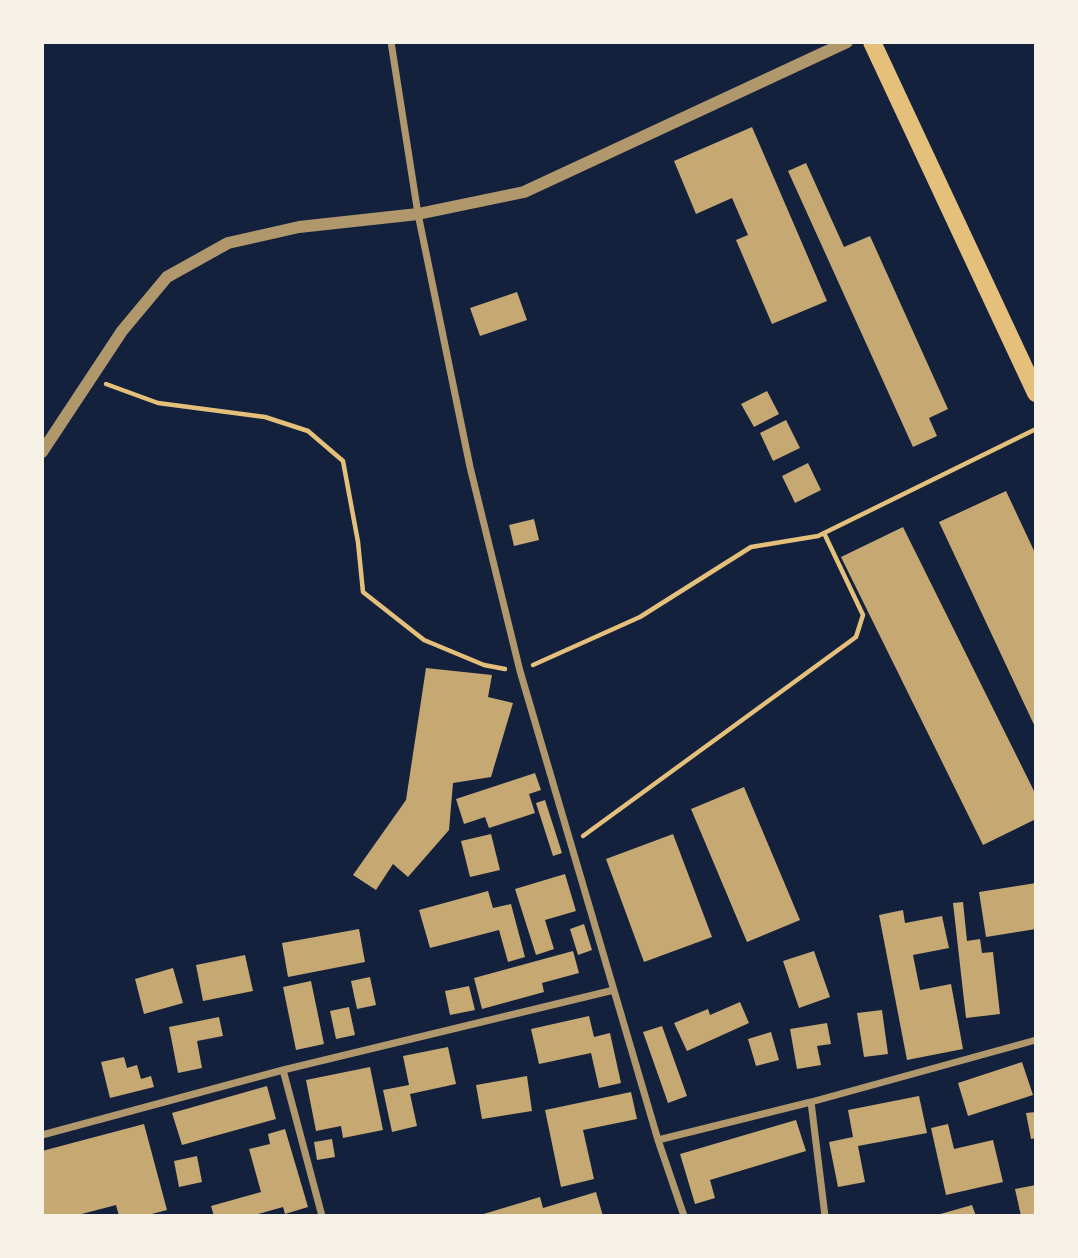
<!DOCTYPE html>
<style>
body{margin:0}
#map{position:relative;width:1078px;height:1258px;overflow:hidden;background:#14213d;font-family:Inter,sans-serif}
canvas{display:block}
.frame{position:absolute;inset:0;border:44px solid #f6f1e7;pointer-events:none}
</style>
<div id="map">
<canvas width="1078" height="1258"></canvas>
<div class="frame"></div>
</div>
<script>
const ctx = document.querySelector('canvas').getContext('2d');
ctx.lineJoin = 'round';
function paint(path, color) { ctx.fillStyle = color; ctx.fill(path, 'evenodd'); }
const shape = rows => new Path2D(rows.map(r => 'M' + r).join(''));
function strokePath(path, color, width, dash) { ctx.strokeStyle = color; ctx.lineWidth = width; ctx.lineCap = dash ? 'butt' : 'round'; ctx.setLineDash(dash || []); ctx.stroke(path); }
paint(shape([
 [752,127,827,301,772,324,736,240,748,235,732,198,696,214,674,161],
 [806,163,844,247,870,236,948,409,929,418,937,436,913,447,788,171],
 [517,292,527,320,480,336,470,308],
 [767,391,779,414,754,427,741,404],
 [786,420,800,448,773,461,760,433],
 [808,463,821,490,795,503,782,476],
 [1006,491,1036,555,1036,729,939,522],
 [534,519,539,540,514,546,509,525],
 [903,527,1036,795,1036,819,983,845,841,557],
 [426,668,492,675,488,697,513,703,491,777,453,783,449,830,408,877,393,864,376,890,353,875,406,800],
 [535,773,541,790,529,794,535,813,489,828,485,817,464,824,456,799],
 [744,787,800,920,747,942,691,809],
 [545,800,562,853,553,856,536,803],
 [491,834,500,870,470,877,461,841],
 [673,834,712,937,644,962,606,859],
 [565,874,576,911,545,920,554,949,536,955,515,889],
 [1036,883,1036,929,986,937,979,892],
 [488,891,493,908,511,904,525,957,508,962,499,930,430,948,419,910],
 [963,902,967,941,980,939,982,953,993,952,1000,1014,966,1018,953,903],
 [903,910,905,923,942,916,949,948,913,955,920,990,951,984,963,1049,907,1060,879,915],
 [584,924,592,950,578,955,570,929],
 [359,929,365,962,288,977,282,943],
 [573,951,579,973,542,983,544,992,482,1009,474,978],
 [814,951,830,997,799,1008,783,961],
 [245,955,253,991,203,1001,196,965],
 [173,968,183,1003,144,1014,135,979],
 [370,977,376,1005,357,1009,351,981],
 [311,981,324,1044,296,1050,283,987],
 [469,986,475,1010,450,1015,445,991],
 [740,1002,749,1023,687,1051,674,1023,708,1009,710,1015],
 [349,1007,355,1035,336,1039,330,1011],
 [882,1010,888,1054,864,1057,857,1013],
 [589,1016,594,1037,610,1033,621,1083,599,1088,591,1053,539,1064,531,1029],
 [219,1017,223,1036,197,1041,202,1068,178,1073,169,1027],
 [827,1023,831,1044,817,1046,821,1065,797,1069,790,1029],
 [662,1026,687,1096,668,1103,643,1032],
 [771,1032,779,1060,756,1066,748,1039],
 [448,1047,456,1084,410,1094,417,1126,392,1132,383,1090,409,1085,403,1056],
 [124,1057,127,1068,137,1065,141,1079,151,1076,154,1087,110,1098,101,1062],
 [1022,1062,1033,1095,968,1116,958,1083],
 [370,1067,383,1130,343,1138,341,1126,316,1131,306,1080],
 [527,1076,532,1111,482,1119,476,1085],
 [267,1086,276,1119,182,1145,172,1113],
 [631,1092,637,1119,583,1130,594,1179,561,1187,545,1110],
 [919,1096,927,1133,858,1146,865,1182,838,1187,829,1142,853,1137,848,1110],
 [1036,1112,1036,1138,1031,1139,1026,1113],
 [796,1120,806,1151,710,1180,715,1198,695,1204,680,1154],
 [144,1124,167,1210,144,1216,119,1216,116,1205,74,1216,42,1216,42,1151],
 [948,1124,954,1149,993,1140,1003,1182,946,1195,931,1128],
 [285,1129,308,1207,285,1214,283,1207,251,1216,214,1216,211,1206,261,1192,249,1149,270,1144,268,1134],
 [332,1139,335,1157,317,1160,314,1142],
 [197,1156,202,1182,179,1187,174,1161],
 [1036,1185,1036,1214,1021,1216,1015,1189],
 [596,1192,603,1216,477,1216,540,1197,543,1208],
 [972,1205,976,1216,937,1216,937,1215]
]), '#c6a872');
strokePath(shape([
 [106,384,158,403,265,417,308,431,343,461,358,542,363,592,424,640,484,665,505,669],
 [533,665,640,617,751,547,818,536,1036,429],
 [583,836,856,637,863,615,824,533]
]), '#e5c07b', 4.5);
strokePath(shape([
 [391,42,418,214,470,467,520,671,658,1140,684,1216],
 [283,1070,322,1216],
 [811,1102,825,1216],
 [42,1135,283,1070,614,990],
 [658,1140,811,1102,1036,1040]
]), '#b1986c', 7);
strokePath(shape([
 [42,452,122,331,167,277,228,243,299,227,418,214,524,192,847,42]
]), '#b1986c', 12);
strokePath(shape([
 [872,42,1036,393]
]), '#e5c07b', 18);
</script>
